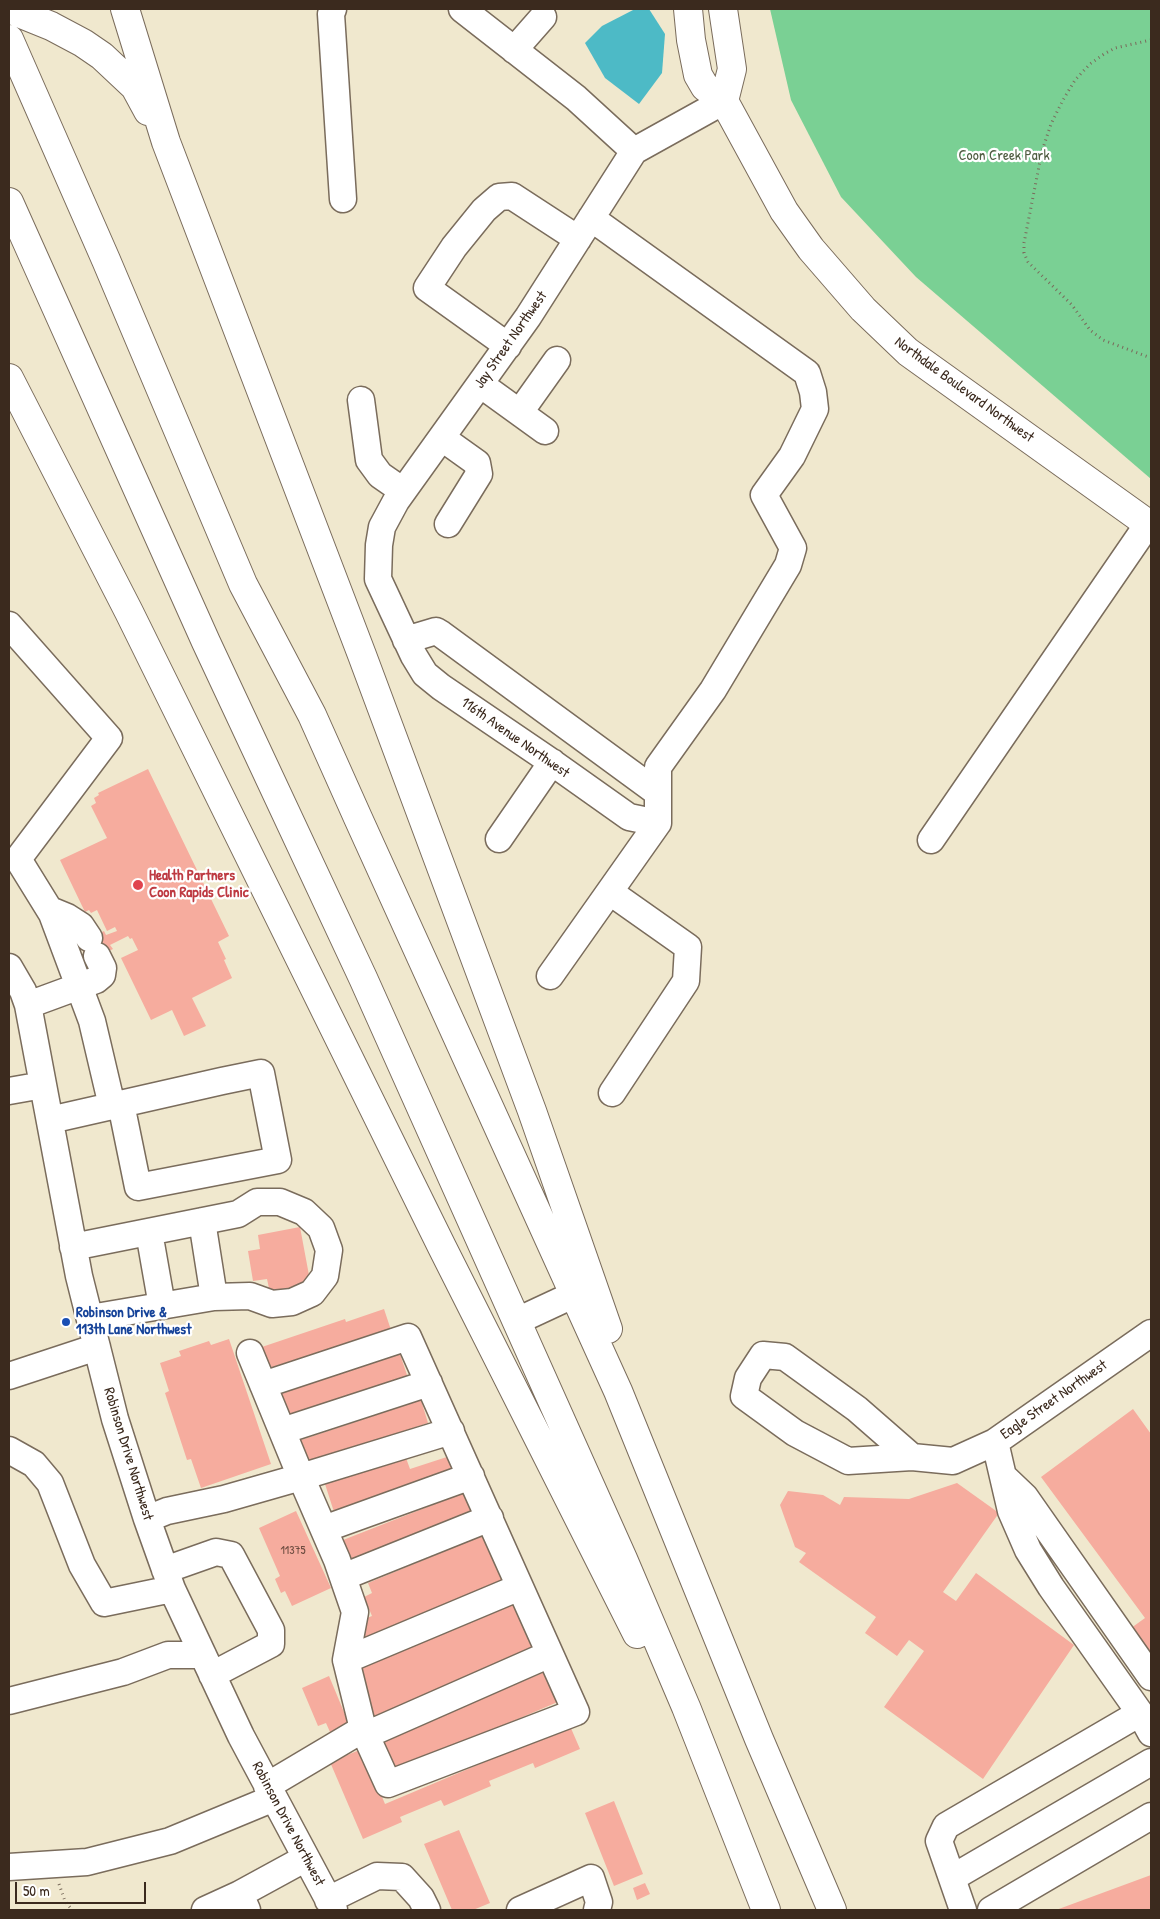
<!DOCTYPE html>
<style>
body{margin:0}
#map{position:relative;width:1160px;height:1919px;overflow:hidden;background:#f0e8ce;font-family:"Patrick Hand",sans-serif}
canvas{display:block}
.frame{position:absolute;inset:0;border:10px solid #3b2a1e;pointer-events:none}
.scale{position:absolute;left:15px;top:1882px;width:131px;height:22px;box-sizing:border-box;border:2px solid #3b2a1e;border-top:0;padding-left:6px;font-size:15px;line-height:18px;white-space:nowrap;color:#3b2a1e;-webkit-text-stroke:4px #fff;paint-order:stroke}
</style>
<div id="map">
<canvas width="1160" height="1919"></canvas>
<div class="frame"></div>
<div class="scale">50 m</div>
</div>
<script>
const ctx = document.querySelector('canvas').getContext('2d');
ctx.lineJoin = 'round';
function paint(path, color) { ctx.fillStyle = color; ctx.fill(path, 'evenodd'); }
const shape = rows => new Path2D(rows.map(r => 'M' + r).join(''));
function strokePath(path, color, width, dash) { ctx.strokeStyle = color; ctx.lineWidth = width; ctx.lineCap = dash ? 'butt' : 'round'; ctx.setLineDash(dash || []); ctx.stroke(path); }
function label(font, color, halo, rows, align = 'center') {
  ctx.font = font + ' "Patrick Hand",sans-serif'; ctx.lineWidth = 4.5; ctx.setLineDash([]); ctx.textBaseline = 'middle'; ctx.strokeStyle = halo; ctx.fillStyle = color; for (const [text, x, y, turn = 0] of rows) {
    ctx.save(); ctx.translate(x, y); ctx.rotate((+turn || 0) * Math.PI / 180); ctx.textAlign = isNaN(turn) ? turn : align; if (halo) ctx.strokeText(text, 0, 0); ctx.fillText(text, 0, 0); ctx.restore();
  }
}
paint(shape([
 [770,9,1151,9,1151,479,916,277,841,197,791,100]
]), '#7ad094');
paint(shape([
 [635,9,649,9,665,34,662,73,639,104,605,78,585,43,602,26]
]), '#4dbac6');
paint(shape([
 [148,769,229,936,218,942,226,959,224,960,232,978,192,998,206,1026,184,1036,172,1010,151,1020,121,958,138,950,132,938,130,939,128,936,110,945,113,949,88,961,79,943,104,931,106,935,117,931,115,927,107,931,97,910,91,913,89,910,85,912,60,860,107,838,91,806,96,803,94,798,99,795,98,793],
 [300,1227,311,1286,270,1293,267,1279,253,1281,248,1251,260,1249,258,1235],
 [384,1309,391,1330,262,1374,253,1350,345,1319,346,1322],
 [229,1339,271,1464,201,1488,191,1459,187,1460,165,1393,169,1391,160,1363,181,1356,179,1351,209,1341,211,1345],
 [400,1354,408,1378,281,1419,273,1396],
 [421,1400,428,1423,303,1464,295,1442],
 [1133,1409,1151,1434,1151,1649,1144,1654,1127,1631,1145,1618,1041,1477],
 [453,1455,458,1471,334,1512,325,1484,406,1458,410,1469],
 [957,1483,999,1513,943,1592,956,1601,976,1573,1074,1645,983,1779,884,1707,924,1651,909,1640,897,1656,865,1633,876,1617,799,1562,806,1553,795,1547,780,1505,788,1491,823,1495,840,1505,844,1497,909,1499],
 [468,1491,477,1513,352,1562,343,1540],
 [296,1511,331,1588,292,1606,285,1591,281,1593,275,1579,280,1576,259,1528],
 [486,1534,507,1583,364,1643,358,1629,366,1626,364,1619,372,1616,364,1597,372,1593,368,1583],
 [517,1602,538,1651,373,1720,354,1669],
 [547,1671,560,1701,394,1772,381,1741],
 [329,1676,349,1724,330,1732,326,1723,318,1726,302,1688],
 [570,1726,580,1749,535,1768,533,1763,489,1781,491,1786,444,1806,441,1800,400,1817,402,1822,363,1839,330,1762,362,1749,385,1804],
 [614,1801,643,1874,614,1886,585,1813],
 [459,1830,490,1903,473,1910,452,1910,424,1844],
 [1151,1875,1151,1910,1056,1910],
 [645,1883,650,1894,637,1900,633,1888]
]), '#f6ac9e');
const minor = shape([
 [333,9,331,14,343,199],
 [462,9,576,98,634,151],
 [514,50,543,17],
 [508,346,427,288,454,247,484,210,499,197,512,196,578,239],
 [480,384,545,431],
 [361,400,369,460,380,475,403,491],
 [520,412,557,360],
 [442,438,477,463,479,474,448,524],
 [9,625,109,738,18,859,52,914,92,1021,112,1106],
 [406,640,436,631,441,634,658,793],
 [658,823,629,817,550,761,441,687,425,674,414,656,378,579,379,545,382,527,396,501,528,317,634,151,724,101],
 [499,839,552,762],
 [931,840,1148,524],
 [610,892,688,947,686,981,612,1093],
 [50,910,67,917,81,926,89,938],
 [9,967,23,991,28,1005,79,1276,115,1419,147,1519,172,1589,241,1736,334,1910],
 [550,976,658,823,658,767,713,690,788,565,793,548,764,495,792,456,815,409,813,392,807,373,591,218],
 [28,1005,96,980,102,975,103,968,97,956],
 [9,1091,43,1085],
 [50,1120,222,1081,261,1073,278,1160,138,1187,121,1104],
 [202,1221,214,1297],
 [149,1232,162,1306],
 [73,1247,238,1214,257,1202,280,1202,304,1212,321,1228,329,1250,325,1276,312,1293,292,1302,272,1304,250,1296,214,1297,90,1318],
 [517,1321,575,1294],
 [250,1353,301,1477,337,1560,355,1612,346,1660,363,1729,267,1786],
 [9,1376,97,1347],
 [263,1385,408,1337,576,1712,388,1784,363,1729],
 [282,1431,429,1383],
 [9,1450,34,1464,50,1483,82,1565,104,1603,172,1589],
 [912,1457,848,1461,795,1433,744,1396,748,1378,763,1355,785,1357,857,1409,912,1457,953,1461,995,1442,1151,1333],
 [1004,1477,1025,1497,1151,1677],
 [147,1519,167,1511,224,1499,301,1477,451,1431],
 [324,1529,471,1476],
 [165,1570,216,1552,231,1555,271,1630,271,1644,212,1675],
 [343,1577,490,1518],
 [346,1660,520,1587],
 [9,1701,123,1672,168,1655,203,1655],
 [1140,1713,1151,1733],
 [366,1735,550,1654],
 [9,1867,87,1862,170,1841,274,1798],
 [952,1878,1151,1762],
 [240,1894,306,1858],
 [328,1900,377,1876,402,1877,421,1898,427,1910],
 [205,1910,240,1894,247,1910],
 [520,1910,591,1878,599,1902,597,1910],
 [963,1910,939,1841,946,1826,1140,1713,1051,1587,1028,1550,1011,1511,995,1442],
 [991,1910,1151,1816]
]);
const major = shape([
 [688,9,691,40,698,75,705,87,724,101,784,211,811,249,863,309,908,352,1151,526],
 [723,9,732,69,724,101]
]);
const highway = shape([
 [9,9,51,26,83,43,102,56,135,87,148,111],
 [125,9,166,142,362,655,532,1111,608,1329],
 [9,39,106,260,243,584,312,715,358,818,618,1391,759,1739,832,1910],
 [9,202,206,642,363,978,623,1559,686,1707,766,1910],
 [9,378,129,612,442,1247,637,1634]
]);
strokePath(minor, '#7a6c5c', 29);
strokePath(major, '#7a6c5c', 30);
strokePath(highway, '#7a6c5c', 30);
strokePath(shape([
 [1151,40,1115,48,1104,54,1090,64,1075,80,1063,100,1051,124,1042,151,1024,243,1024,253,1028,262,1072,305,1090,330,1103,340,1151,358],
 [59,1884,65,1901,72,1910]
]), '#7a6c5c', 3, [1, 4]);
strokePath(minor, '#fff', 26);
strokePath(major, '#fff', 28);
strokePath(highway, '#fff', 28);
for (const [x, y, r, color] of [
 [138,885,6,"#e0444e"],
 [66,1322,5,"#1a4fb4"]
]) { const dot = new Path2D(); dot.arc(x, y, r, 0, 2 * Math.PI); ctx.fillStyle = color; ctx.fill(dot); strokePath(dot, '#fff', 2); }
label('12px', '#6a4a3e', null, [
 ["11375",293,1551]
]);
label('15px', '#4e5c41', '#fff', [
 ["Coon Creek Park",1004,156]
]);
label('15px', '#3b2a1e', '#fff', [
 ["Jay Street Northwest",511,340,-55],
 ["Northdale Boulevard Northwest",964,390,36],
 ["116th Avenue Northwest",515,738,35],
 ["Eagle Street Northwest",1054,1400,-35],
 ["Robinson Drive Northwest",128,1454,73],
 ["Robinson Drive Northwest",288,1824,62]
]);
label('bold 15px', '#be3a42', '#fff', [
 ["Health Partners",149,876],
 ["Coon Rapids Clinic",149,893]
], 'left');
label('bold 15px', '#164399', '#fff', [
 ["Robinson Drive &",76,1313],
 ["113th Lane Northwest",76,1330]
], 'left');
</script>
